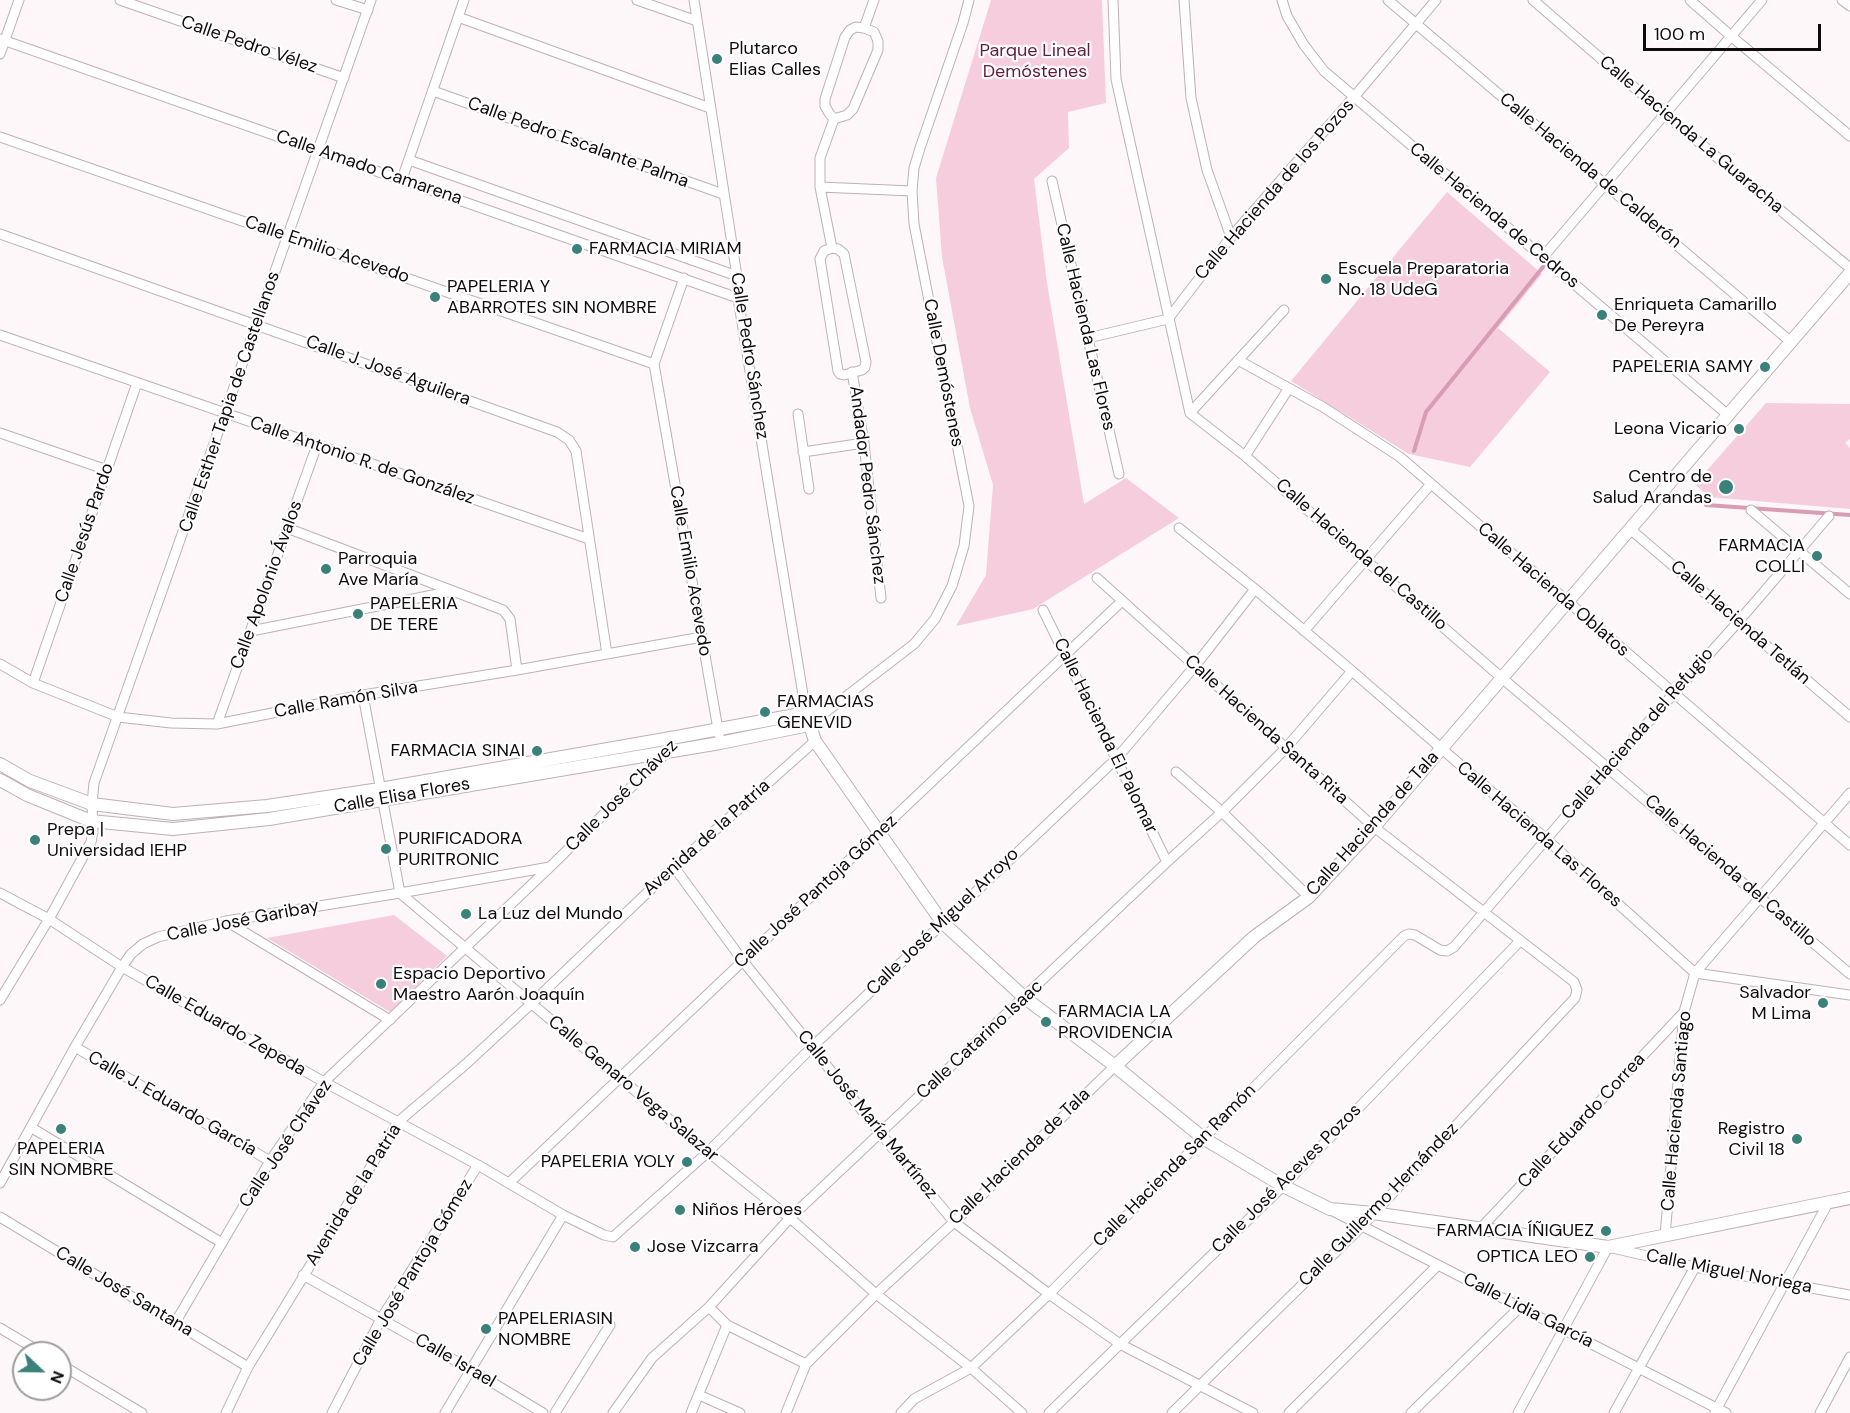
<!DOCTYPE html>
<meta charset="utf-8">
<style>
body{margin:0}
#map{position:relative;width:1850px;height:1413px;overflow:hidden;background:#fdf7f9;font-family:"DM Sans",sans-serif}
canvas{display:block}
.north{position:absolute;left:12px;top:1341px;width:60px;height:60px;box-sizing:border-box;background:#fff;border:2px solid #9f9d9e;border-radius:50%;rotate:112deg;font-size:16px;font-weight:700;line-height:24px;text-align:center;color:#0f0a0c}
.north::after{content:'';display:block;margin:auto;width:21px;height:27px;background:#3a8179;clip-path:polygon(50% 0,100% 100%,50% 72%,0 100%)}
.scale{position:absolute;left:1643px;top:24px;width:178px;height:27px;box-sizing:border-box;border:3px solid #0f0a0c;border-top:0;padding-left:8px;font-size:18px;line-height:21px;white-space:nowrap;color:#0f0a0c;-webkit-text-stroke:4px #fff;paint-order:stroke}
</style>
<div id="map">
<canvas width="1850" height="1413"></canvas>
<div class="north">N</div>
<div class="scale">100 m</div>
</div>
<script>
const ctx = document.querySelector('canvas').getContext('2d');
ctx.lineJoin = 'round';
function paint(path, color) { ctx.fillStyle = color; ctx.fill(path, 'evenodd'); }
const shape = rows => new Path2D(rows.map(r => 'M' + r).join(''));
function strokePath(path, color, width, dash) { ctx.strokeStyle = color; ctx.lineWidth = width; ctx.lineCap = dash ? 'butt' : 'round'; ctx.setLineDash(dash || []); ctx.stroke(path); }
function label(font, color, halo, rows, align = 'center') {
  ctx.font = font + ' "DM Sans",sans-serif'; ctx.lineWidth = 4.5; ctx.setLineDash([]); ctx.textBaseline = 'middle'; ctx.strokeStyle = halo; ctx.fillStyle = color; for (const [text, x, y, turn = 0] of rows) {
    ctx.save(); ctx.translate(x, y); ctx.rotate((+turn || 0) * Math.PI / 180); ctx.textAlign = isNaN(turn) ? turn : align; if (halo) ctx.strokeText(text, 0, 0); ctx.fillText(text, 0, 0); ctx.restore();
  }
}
paint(shape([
 [991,0,1102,0,1106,103,1068,112,1069,148,1034,179,1047,283,1084,504,1126,478,1179,518,1033,609,956,626,986,575,993,485,970,408,942,257,936,178],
 [1447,192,1542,274,1498,328,1550,372,1470,467,1409,454,1291,381],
 [1766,403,1850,404,1850,439,1845,443,1850,448,1850,509,1709,497,1695,484],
 [394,915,447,956,390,1012,267,938]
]), '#f6cddd');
strokePath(shape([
 [1414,451,1426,412,1543,267],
 [1706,505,1850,515]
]), '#d89cb4', 4);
const minor = shape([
 [120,0,344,78],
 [336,0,368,10],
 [637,0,697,21],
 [694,0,737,276,738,298,806,713,831,706],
 [1113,0,1116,79,1190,413,1245,456,1502,678,1850,974],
 [1184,0,1191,98,1207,170,1231,237],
 [1282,0,1287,16,1304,45,1324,71,1728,415],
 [1388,0,1791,342],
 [1533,0,1665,114,1850,268],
 [1690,0,1731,36,1850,136],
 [1842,0,1850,6],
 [458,17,710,108],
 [856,27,864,28,874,32,878,41,878,50,853,109,847,115,834,119,829,113,825,106,825,99,845,37,850,30,856,27],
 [864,28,874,0],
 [0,39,738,298],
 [0,54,19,0],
 [433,91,723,194],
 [0,137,654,364],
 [409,160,737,276],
 [402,179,464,0],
 [1052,181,1119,474],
 [820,187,912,191],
 [0,234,557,432,569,440,576,451,607,654],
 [832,248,838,249,844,254,866,362,865,367,862,370,844,375,840,374,838,371,820,259,824,251,832,248],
 [832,248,820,187,820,158,834,119],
 [1543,257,1762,0],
 [684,278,654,364,719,735],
 [0,335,589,539],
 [1088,338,1168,319,1231,237,1354,97,1436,0],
 [1238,360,1323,407,1400,457,1850,845],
 [852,372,864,443,881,598],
 [1190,413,1284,310],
 [798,414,809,489],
 [0,433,107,470],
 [803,452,864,443],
 [1245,456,1289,388],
 [1751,510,1850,594],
 [287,528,503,610,510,619,517,670],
 [1179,528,1255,589,1352,671,1546,839,1695,973,1850,995],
 [1630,529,1850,717],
 [1097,578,1374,827,1574,982,1577,990,1575,998,1362,1226,1172,1413],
 [1043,610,1167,862],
 [251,631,453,591],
 [1304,631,1431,484],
 [0,664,33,683,118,717,171,723,217,724,363,695,517,670,702,637],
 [33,683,137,383],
 [363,695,400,893,708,1152,790,1218,876,1294,971,1368,1022,1413],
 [217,724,317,445],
 [809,725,914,644,935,619,952,586,964,546,969,506,914,224,912,191,914,168,920,148,963,23,969,0],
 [1176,772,1222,812,1309,897],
 [674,867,743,961,812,1047,880,1133,954,1222,1049,1294,1120,1344,1253,1413],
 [0,893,49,919,122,967,324,1082,478,1165,563,1215,604,1235,613,1237,708,1152,812,1047,1116,759,1195,666,1255,589],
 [226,921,390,1020],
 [0,1000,49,919,91,842,93,832,92,804,94,783,371,0],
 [75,1047,270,1161],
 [32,1128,222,1243],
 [0,1183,75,1047,122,967,131,954,143,944,158,937,226,921,400,893,550,867],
 [509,1183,1122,601],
 [1333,1211,1726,1413],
 [0,1217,248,1367],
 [1479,1230,1684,1012],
 [1665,1236,1684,1012,1695,973,1850,793],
 [303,1275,470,1369,543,1413],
 [709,1307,727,1325,806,1364],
 [175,1323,270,1161,324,1082,550,867,668,751],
 [0,1328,42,1353],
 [60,1364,142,1413],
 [699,1395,740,1413],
 [1715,1412,1828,1203],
 [226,1413,248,1367,398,1122,466,1064,531,1004,674,867,815,741],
 [332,1413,381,1319,478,1165],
 [445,1413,563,1215],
 [555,1413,610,1325],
 [613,1413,652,1358,709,1307,790,1218,1167,862,1222,812,1286,748,1352,671],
 [691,1413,727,1325],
 [786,1413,806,1364,876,1294,954,1222,1115,1066],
 [901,1413,914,1399,971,1368,1049,1294,1404,936,1409,934,1415,935,1440,950,1447,951,1454,947,1608,767,1738,622,1829,516],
 [1049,1413,1283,1186,1520,941],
 [1289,1413,1438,1265],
 [1411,1413,1520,1307],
 [1518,1413,1608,1247,1695,1267,1850,1295],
 [1614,1413,1695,1267],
 [1820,1413,1850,1357]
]);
const tertiary = shape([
 [0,764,30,781,92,804,173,814,267,806,380,789,682,736,806,713,815,741,942,922,1025,998,1115,1066,1203,1138,1283,1186,1330,1209,1373,1213,1608,1247,1850,1198],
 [0,780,27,795,91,821,173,829,269,819,720,743,809,725],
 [1115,1066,1254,937,1309,897,1374,827,1850,273]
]);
strokePath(minor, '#bfb0b5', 11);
strokePath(tertiary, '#bfb0b5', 14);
strokePath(minor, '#fff', 9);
strokePath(tertiary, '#fff', 12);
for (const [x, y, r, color] of [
 [717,59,6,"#3a8179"],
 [577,249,6,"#3a8179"],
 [1326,279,6,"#3a8179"],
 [435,297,6,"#3a8179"],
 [1602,315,6,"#3a8179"],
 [1765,367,6,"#3a8179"],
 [1739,429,6,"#3a8179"],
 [1726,487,8,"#3a8179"],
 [1817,556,6,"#3a8179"],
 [326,569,6,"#3a8179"],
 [358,614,6,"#3a8179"],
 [765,712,6,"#3a8179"],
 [537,751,6,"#3a8179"],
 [35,840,6,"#3a8179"],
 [386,849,6,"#3a8179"],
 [466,914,6,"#3a8179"],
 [381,984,6,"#3a8179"],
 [1823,1003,6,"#3a8179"],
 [1046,1022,6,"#3a8179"],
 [61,1129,6,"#3a8179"],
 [1797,1139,6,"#3a8179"],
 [687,1162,6,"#3a8179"],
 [680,1210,6,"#3a8179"],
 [1606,1231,6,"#3a8179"],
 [635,1247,6,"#3a8179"],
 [1590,1257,6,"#3a8179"],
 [486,1329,6,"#3a8179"]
]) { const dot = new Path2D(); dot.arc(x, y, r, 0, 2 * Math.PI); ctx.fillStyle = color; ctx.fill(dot); strokePath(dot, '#fff', 2); }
label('18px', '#0f0a0c', '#fff', [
 ["Calle Pedro Vélez",249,45,19],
 ["Calle Hacienda La Guaracha",1691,135,40],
 ["Calle Pedro Escalante Palma",578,143,20],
 ["Calle Amado Camarena",369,168,19],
 ["Calle Hacienda de Calderón",1590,171,40],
 ["Calle Hacienda de los Pozos",1275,190,-49],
 ["Calle Hacienda de Cedros",1494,216,40],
 ["Calle Emilio Acevedo",327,250,19],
 ["Calle Hacienda Las Flores",1085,327,77],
 ["Calle Pedro Sánchez",749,356,81],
 ["Calle J. José Aguilera",388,371,20],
 ["Calle Demóstenes",943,373,79],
 ["Calle Esther Tapia de Castellanos",230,402,-71],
 ["Calle Antonio R. de González",362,461,19],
 ["Andador Pedro Sánchez",867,485,83],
 ["Calle Jesús Pardo",85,533,-71],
 ["Calle Hacienda del Castillo",1361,555,41],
 ["Calle Emilio Acevedo",690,571,80],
 ["Calle Apolonio Ávalos",267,585,-70],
 ["Calle Hacienda Oblatos",1553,590,41],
 ["Calle Hacienda Tetlán",1740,623,41],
 ["Calle Ramón Silva",346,700,-10],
 ["Calle Hacienda Santa Rita",1266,730,42],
 ["Calle Hacienda del Refugio",1638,734,-49],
 ["Calle Hacienda El Palomar",1105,736,64],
 ["Calle Elisa Flores",402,796,-10],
 ["Calle José Chávez",622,796,-45],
 ["Calle Hacienda de Tala",1373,824,-48],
 ["Calle Hacienda Las Flores",1539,835,41],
 ["Avenida de la Patria",707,838,-42],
 ["Calle Hacienda del Castillo",1730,871,41],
 ["Calle José Pantoja Gómez",816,892,-43],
 ["Calle José Garibay",243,921,-11],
 ["Calle José Miguel Arroyo",943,922,-44],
 ["Calle Eduardo Zepeda",225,1026,30],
 ["Calle Catarino Isaac",980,1040,-43],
 ["Calle Genaro Vega Salazar",633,1089,40],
 ["Calle J. Eduardo García",172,1104,30],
 ["Calle Hacienda Santiago",1677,1111,-85],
 ["Calle José María Martínez",867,1115,51],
 ["Calle Eduardo Correa",1582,1121,-47],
 ["Calle José Chávez",286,1144,-56],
 ["Calle Hacienda de Tala",1020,1157,-44],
 ["Calle Hacienda San Ramón",1175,1166,-45],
 ["Calle José Aceves Pozos",1287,1179,-45],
 ["Avenida de la Patria",354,1195,-58],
 ["Calle Guillermo Hernández",1379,1205,-46],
 ["Calle Miguel Noriega",1729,1272,11],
 ["Calle José Pantoja Gómez",413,1273,-59],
 ["Calle José Santana",124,1292,31],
 ["Calle Lidia García",1528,1311,27],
 ["Calle Israel",455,1361,30]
]);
label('18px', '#0f0a0c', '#fff', [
 ["Plutarco",729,49],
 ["Elias Calles",729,70],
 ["FARMACIA MIRIAM",589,249],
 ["Escuela Preparatoria",1338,269],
 ["No. 18 UdeG",1338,290],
 ["PAPELERIA Y",447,287],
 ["ABARROTES SIN NOMBRE",447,308],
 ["Enriqueta Camarillo",1614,305],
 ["De Pereyra",1614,326],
 ["PAPELERIA SAMY",1753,367,"right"],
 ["Leona Vicario",1727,429,"right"],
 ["Centro de",1712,477,"right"],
 ["Salud Arandas",1712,498,"right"],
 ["FARMACIA",1805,546,"right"],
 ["COLLI",1805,567,"right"],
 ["Parroquia",338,559],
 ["Ave María",338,580],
 ["PAPELERIA",370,604],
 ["DE TERE",370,625],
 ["FARMACIAS",777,702],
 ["GENEVID",777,723],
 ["FARMACIA SINAI",525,751,"right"],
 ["Prepa |",47,830],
 ["Universidad IEHP",47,851],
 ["PURIFICADORA",398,839],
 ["PURITRONIC",398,860],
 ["La Luz del Mundo",478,914],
 ["Espacio Deportivo",393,974],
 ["Maestro Aarón Joaquín",393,995],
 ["Salvador",1811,993,"right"],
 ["M Lima",1811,1014,"right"],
 ["FARMACIA LA",1058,1012],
 ["PROVIDENCIA",1058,1033],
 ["Registro",1785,1129,"right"],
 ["Civil 18",1785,1150,"right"],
 ["PAPELERIA",61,1149,"center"],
 ["SIN NOMBRE",61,1170,"center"],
 ["PAPELERIA YOLY",675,1162,"right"],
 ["Niños Héroes",692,1210],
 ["FARMACIA ÍÑIGUEZ",1594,1231,"right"],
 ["Jose Vizcarra",647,1247],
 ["OPTICA LEO",1578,1257,"right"],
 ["PAPELERIASIN",498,1319],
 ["NOMBRE",498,1340]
], 'left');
label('18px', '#611b3f', '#fff', [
 ["Parque Lineal",1035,51],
 ["Demóstenes",1035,72]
]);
</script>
